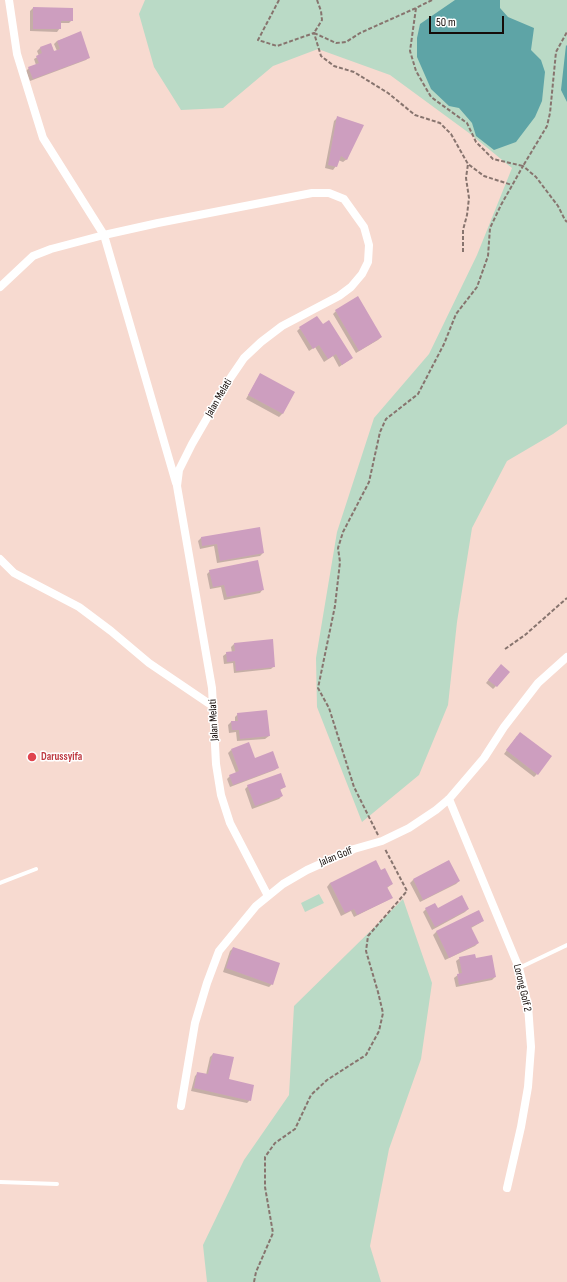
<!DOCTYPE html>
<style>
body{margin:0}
#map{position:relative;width:567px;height:1282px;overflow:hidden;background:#f7dad0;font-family:"Sofia Sans Condensed",sans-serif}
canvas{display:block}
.scale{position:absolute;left:429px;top:16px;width:75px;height:18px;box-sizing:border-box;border:2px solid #150c09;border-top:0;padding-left:5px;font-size:12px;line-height:14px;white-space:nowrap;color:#150c09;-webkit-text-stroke:3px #fff;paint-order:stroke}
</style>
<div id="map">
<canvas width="567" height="1282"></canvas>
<div class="scale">50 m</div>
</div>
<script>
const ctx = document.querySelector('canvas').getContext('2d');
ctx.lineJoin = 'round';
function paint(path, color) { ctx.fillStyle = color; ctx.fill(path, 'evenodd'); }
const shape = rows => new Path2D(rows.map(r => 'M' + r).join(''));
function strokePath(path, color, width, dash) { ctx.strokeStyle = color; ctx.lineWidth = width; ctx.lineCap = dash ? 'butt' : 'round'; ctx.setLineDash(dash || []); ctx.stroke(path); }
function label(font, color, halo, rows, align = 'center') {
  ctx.font = font + ' "Sofia Sans Condensed",sans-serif'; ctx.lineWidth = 3; ctx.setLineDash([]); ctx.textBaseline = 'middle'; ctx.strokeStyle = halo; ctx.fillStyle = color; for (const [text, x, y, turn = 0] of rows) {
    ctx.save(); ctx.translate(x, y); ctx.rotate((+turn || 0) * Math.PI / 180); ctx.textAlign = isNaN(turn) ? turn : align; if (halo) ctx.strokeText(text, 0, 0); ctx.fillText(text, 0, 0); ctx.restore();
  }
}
paint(shape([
 [145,0,567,0,567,424,553,434,507,461,472,528,457,622,448,705,419,775,362,822,317,707,316,658,337,532,374,418,429,354,477,255,512,168,469,133,390,75,318,49,273,66,223,108,181,110,154,67,139,14],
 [319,894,324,903,305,912,301,903],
 [403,899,432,983,421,1059,389,1149,370,1246,381,1282,207,1282,203,1245,244,1160,289,1095,294,1006]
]), '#badac6');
paint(shape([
 [455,0,500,0,500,8,508,17,534,28,531,50,541,60,545,72,542,101,535,117,516,142,494,150,476,136,472,123,459,108,449,106,431,89,417,57,417,38,420,24],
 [566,45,567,46,567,102,561,90]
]), '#5ea4a6');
paint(shape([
 [33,8,72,20,69,23,60,23,60,28,57,32,30,31,30,11],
 [80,33,89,57,86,60,30,81,26,71,29,68,36,65,34,59,39,56,37,51,40,48,51,44,54,52,57,51,54,44,57,41],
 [337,118,347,159,343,162,338,160,336,166,333,170,325,168,334,121],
 [336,311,381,337,378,340,356,353,333,314],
 [300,328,352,358,339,367,333,356,324,362,315,347,309,351,297,331],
 [258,378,293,393,282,414,279,417,246,399],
 [201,538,263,553,260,556,217,563,214,546,200,549,198,541],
 [210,571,263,589,260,593,224,600,221,587,210,589,207,574],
 [234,644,274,666,271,669,234,673,233,663,224,664,223,656,227,653,232,653,231,647],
 [498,668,496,686,493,689,486,683],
 [238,714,269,736,265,739,237,741,236,732,229,733,228,725,231,722,235,722,235,717],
 [517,736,537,774,534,777,504,754],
 [231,750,254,759,278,767,275,770,230,787,227,779,230,776,236,773,228,753],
 [248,786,285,787,280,790,282,796,279,799,252,809,245,789],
 [448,861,459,881,456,884,420,902,410,883,413,880],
 [380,871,392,884,387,888,391,897,388,900,354,917,351,911,341,916,327,887,330,883],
 [426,909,468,909,465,912,432,930,423,912],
 [478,911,483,920,480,923,471,928,478,943,475,946,445,960,433,935,436,932],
 [233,948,272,984,269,987,223,972,230,951],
 [460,958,475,960,495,977,492,980,456,987,454,978,459,974,456,961],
 [213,1054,228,1080,250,1100,247,1103,191,1091,195,1076,198,1073,206,1075,210,1057]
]), '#0003');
paint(shape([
 [33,7,73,8,73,21,61,21,61,29,33,29],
 [81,31,90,58,33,79,28,67,39,63,36,56,42,53,40,47,51,43,54,51,60,49,57,41],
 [337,116,364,125,347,160,341,156,337,167,328,165],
 [358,296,382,337,359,351,335,310],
 [317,316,323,324,329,320,353,358,342,365,336,354,328,359,319,345,313,349,299,327],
 [260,373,295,392,283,414,248,395],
 [260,527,264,553,220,561,217,544,202,546,201,537],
 [258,560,264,590,227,597,224,585,213,587,209,570],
 [273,639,275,667,236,671,235,661,227,662,226,652,235,651,234,643],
 [501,664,510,672,497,687,488,680],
 [267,710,270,736,240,739,239,730,232,730,231,721,238,721,237,713],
 [520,732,552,756,538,775,506,750],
 [249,742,255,758,273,751,279,768,233,785,229,775,239,771,231,749],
 [281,773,286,787,280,789,283,796,255,806,247,785],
 [376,860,381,870,385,868,393,884,387,887,393,898,357,915,354,909,345,913,330,883],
 [449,860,460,881,423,900,413,879],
 [462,895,469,909,435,927,425,908,435,903,438,908],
 [479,910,484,921,471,927,479,943,449,958,436,931],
 [233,947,280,963,273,985,226,968],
 [475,954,476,958,492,955,496,977,459,985,457,974,462,973,459,957],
 [213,1053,234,1057,229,1079,254,1085,251,1101,194,1088,197,1072,208,1074]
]), '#cd9ebf');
strokePath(shape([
 [279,0,258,40,277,46,314,33,321,56,334,66,354,72,388,93,415,115,440,123,451,134,468,164,484,176,512,185],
 [317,0,321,11,322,20,314,33,336,43,346,42,360,33,416,8],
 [432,0,416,8,410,51,416,71,431,97,467,123,476,142,493,159,523,166,547,126,550,113,556,52,567,32],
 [463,252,463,230,467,215,469,198,466,178,468,164],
 [505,649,525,635,567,598],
 [378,835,354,787,329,708,318,688,335,606,340,562,338,548,343,532,369,482,380,432,386,419,418,394,444,344,456,314,477,287,488,256,490,228,501,205,523,166,536,177,558,206,565,220,567,222],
 [254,1282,256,1272,273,1233,265,1187,265,1157,275,1143,295,1129,311,1095,327,1080,366,1055,379,1031,383,1013,378,992,366,951,368,936,407,891,385,849]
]), '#87746e', 2, [4, 2]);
strokePath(shape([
 [0,883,36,869],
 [519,968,567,945],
 [0,1182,57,1184]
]), '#fff', 4);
strokePath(shape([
 [9,0,17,54,43,138,104,235,176,483],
 [0,287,33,256,51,249,104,235,158,223,312,193,329,193,344,199,364,227,369,245,368,262,362,274,351,287,339,296,282,326,261,342,244,358,229,380,192,444,179,470,177,486,212,688,216,764,221,795,230,823,268,896],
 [0,559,14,573,79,607,111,631,149,663,214,707],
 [449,799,519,968,528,1005,531,1047,528,1087,521,1127,507,1188],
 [181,1106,195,1023,207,983,219,951,256,906,283,884,307,870,354,849,382,841,409,828,436,810,449,799,484,758,504,727,538,683,567,657]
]), '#fff', 8);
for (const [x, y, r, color] of [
 [32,757,5,"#e0444e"]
]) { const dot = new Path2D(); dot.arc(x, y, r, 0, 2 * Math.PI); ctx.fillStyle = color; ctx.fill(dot); strokePath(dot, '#fff', 1.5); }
label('11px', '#150c09', '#fff', [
 ["Jalan Melati",219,398,-60],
 ["Jalan Melati",214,720,-93],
 ["Jalan Golf",336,857,-22],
 ["Lorong Golf 2",522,988,77]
]);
label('bold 11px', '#be3a42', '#fff', [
 ["Darussyifa",41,757]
], 'left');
</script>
